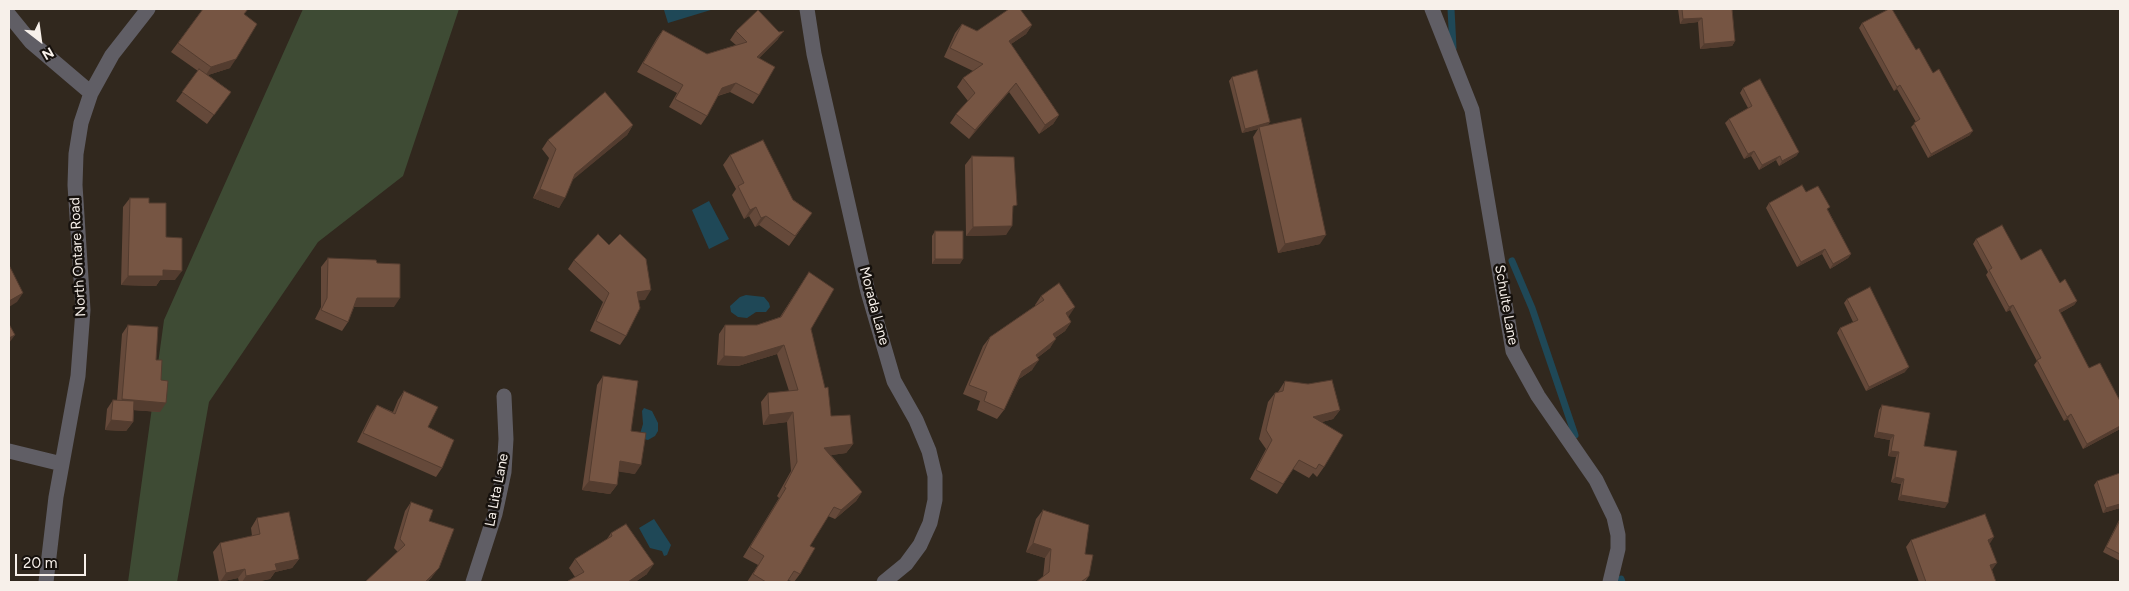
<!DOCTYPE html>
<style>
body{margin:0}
#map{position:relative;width:2129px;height:591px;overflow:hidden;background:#31281e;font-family:Figtree,sans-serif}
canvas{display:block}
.frame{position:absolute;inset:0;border:10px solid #f7f0ea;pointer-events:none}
.north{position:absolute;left:15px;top:15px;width:50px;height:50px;-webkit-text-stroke:4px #16110d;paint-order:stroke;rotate:150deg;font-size:14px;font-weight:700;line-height:20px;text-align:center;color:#f7f0ea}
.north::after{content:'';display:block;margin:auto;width:18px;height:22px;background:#f7f0ea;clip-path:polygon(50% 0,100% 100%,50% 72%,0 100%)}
.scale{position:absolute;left:15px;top:554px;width:71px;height:22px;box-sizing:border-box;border:2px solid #f7f0ea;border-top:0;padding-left:6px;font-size:15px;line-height:18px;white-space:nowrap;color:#f7f0ea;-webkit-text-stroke:4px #16110d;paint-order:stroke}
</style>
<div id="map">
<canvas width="2129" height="591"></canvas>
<div class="frame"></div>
<div class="north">N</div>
<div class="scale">20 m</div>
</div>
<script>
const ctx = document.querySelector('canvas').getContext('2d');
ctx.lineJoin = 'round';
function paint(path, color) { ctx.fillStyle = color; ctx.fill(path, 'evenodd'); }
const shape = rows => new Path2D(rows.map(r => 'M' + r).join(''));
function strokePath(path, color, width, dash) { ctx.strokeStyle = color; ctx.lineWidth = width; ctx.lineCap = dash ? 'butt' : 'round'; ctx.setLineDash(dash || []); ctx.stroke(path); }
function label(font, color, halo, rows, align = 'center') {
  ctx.font = font + ' Figtree,sans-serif'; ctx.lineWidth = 5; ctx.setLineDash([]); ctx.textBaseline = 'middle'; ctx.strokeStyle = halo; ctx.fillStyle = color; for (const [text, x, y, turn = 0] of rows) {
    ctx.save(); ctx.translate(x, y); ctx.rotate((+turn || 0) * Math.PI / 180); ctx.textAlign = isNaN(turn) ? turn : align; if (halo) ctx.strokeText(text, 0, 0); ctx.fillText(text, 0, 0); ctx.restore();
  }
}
paint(shape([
 [303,9,459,9,403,176,318,242,209,402,177,582,128,582,164,320]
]), '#3e4b34');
paint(shape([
 [667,9,714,9,668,23,664,10],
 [709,201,729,239,709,249,692,210],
 [746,295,764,297,769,303,770,307,766,312,756,312,747,318,738,317,731,312,730,306,740,297],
 [644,408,652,411,658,423,658,431,655,436,648,440,644,439,640,434,643,424,642,411],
 [654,519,671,545,667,555,664,556,662,551,650,548,639,528]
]), '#1f4857');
strokePath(shape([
 [1451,9,1453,48],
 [1512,261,1532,308,1575,435],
 [1621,579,1622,582]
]), '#1f4857', 7);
strokePath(shape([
 [807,9,814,54,868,292,894,381,916,420,929,451,935,476,935,500,930,523,920,545,906,564,884,582],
 [1432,9,1472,110,1513,351,1538,396,1596,480,1614,517,1618,535,1618,549,1610,582],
 [9,15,31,42,91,93],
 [9,451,62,464],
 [46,582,56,497,78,376,83,310,75,185,76,154,81,123,91,93,112,55,148,9],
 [473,582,495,514,504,472,506,439,504,396]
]), '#605e65', 15);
paint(shape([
 [203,9,244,14,230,68,208,75,231,92,207,124,176,101,198,71,171,52],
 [1678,9,1729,9,1735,41,1732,46,1700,49,1698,22,1680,24],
 [1862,23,1916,50,1933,73,1970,135,1928,158,1911,127,1916,122,1897,89,1894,91,1859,28],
 [962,24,977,31,1032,25,1026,34,1011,44,1059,115,1053,124,1039,134,1009,92,969,139,950,123,956,114,968,101,957,87,963,78,973,71,944,57,955,33],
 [663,30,707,54,736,45,730,40,736,31,778,39,759,58,759,95,753,104,730,92,718,96,707,116,701,125,669,107,677,93,637,72,657,38],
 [1232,77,1267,126,1320,244,1278,253,1253,137,1258,129,1242,133,1229,81],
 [1743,88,1799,152,1796,156,1779,166,1776,160,1759,170,1751,156,1744,159,1725,123,1729,119,1748,108,1740,93],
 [633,125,627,135,573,179,559,208,533,198,549,158,542,149,548,140],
 [730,155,812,213,789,246,759,225,755,227,749,216,744,219,732,195,736,189,723,165],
 [972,156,1013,211,1006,235,966,236,965,165],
 [1806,192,1828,210,1851,254,1848,258,1830,269,1822,254,1797,267,1766,208,1769,203],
 [130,198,149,203,166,237,175,280,160,280,156,286,121,285,123,207],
 [935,231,960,264,932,264,932,236],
 [1976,239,2021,260,2060,283,2077,301,2074,305,2060,313,2089,368,2120,401,2120,429,2083,449,2068,419,2064,421,2034,365,2037,361,2010,310,2006,312,1986,275,1988,272,1973,244],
 [328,258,377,263,394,307,354,307,348,322,342,331,315,319,321,307,321,267],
 [574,260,645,300,638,300,626,336,620,345,590,331,603,302,568,269],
 [809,272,811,329,831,416,853,444,846,453,831,455,862,492,856,501,835,519,828,516,810,546,800,574,794,582,788,580,787,582,747,582,758,565,743,557,779,498,777,496,791,471,787,422,763,425,761,402,768,393,789,391,777,354,738,366,717,365,719,334,725,325,757,325,780,317],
 [1041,296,1069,316,1068,316,1071,322,1065,331,1055,338,1050,348,1037,358,1032,370,1019,379,1004,410,997,419,977,410,980,401,963,394,983,346,990,337,1035,306,1035,305],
 [1847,299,1905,372,1866,391,1837,333,1840,328,1853,322,1844,303],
 [128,325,156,360,161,380,160,412,134,410,133,422,126,431,105,430,107,409,113,400,117,400,122,334],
 [603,376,631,431,635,474,619,471,617,485,610,494,582,490,597,385],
 [1285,381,1340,410,1333,419,1322,422,1324,467,1317,477,1313,473,1309,478,1293,469,1277,494,1250,479,1266,449,1259,439,1268,402,1275,393,1278,392],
 [404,391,428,427,442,468,436,477,357,442,371,414,377,405,393,412,398,400],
 [1882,405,1924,446,1945,508,1898,500,1901,484,1891,482,1896,457,1888,456,1890,440,1874,437,1879,410],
 [2097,481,2120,508,2103,513,2094,485],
 [411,502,429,521,432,577,427,582,394,548,405,511],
 [1043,510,1085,554,1089,576,1085,582,1036,582,1043,577,1045,558,1026,552,1036,519],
 [257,518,299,559,292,568,275,572,270,579,255,582,239,582,238,578,219,582,213,552,220,543,252,536,251,528],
 [2120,518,2120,561,2103,552],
 [611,533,647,574,635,582,567,582,568,581,575,577,569,568,575,559,607,539],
 [1911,540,1990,544,1992,570,1996,582,1919,582,1906,547]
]), '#65493a');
paint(shape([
 [1702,18,1698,22,1680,24,1683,19],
 [1032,25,1026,34,1002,50,1009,41],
 [784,31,778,39,752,65,757,57],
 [1735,41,1732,46,1700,49,1704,44],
 [236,59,230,68,205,76,211,67],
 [736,83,730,92,716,96,722,88],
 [1016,83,1009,92,969,139,975,130],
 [1900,85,1897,89,1894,91,1897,87],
 [1059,115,1053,124,1039,134,1045,125],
 [1270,122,1267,127,1259,127,1258,129,1242,133,1245,129],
 [633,125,627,135,569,183,575,174],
 [1973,131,1970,135,1928,158,1931,154],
 [1754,151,1751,156,1744,159,1748,154],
 [1799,152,1796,156,1779,166,1782,161],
 [1780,156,1776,160,1759,170,1762,165],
 [540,189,565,198,559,208,533,198],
 [756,207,749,216,744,219,750,210],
 [766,216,759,225,755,227,761,218],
 [1012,226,1006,235,966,236,973,227],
 [1326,235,1320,244,1278,253,1285,244],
 [1825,249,1822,254,1797,267,1801,262],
 [1851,254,1848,258,1830,269,1833,264],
 [935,259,963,259,960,264,932,264],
 [163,270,182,271,175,280,160,280,156,286,121,285,128,276],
 [651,290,645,300,631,301,637,292],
 [23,293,17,302,9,307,9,301],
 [357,298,400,298,394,307,351,307],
 [2077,301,2074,305,2056,315,2059,310],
 [2013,305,2010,310,2006,312,2009,307],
 [1075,307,1069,316,1059,322,1066,313],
 [1071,322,1065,331,1047,343,1053,334],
 [15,335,9,343,9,338],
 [1056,339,1050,348,1029,364,1036,355],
 [784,345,777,354,738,366,717,365,724,356],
 [1039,360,1032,370,1016,381,1022,371],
 [1909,367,1905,372,1866,391,1869,387],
 [122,399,166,403,160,412,116,409],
 [1340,410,1333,419,1307,426,1313,417],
 [793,412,787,422,763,425,769,415],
 [2071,414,2068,419,2064,421,2067,417],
 [111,420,133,422,126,431,105,430],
 [2120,426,2120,429,2083,449,2087,444],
 [1877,432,1894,435,1890,440,1874,437],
 [853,444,846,453,818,457,824,448],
 [1891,451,1899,452,1896,457,1888,456],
 [620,461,641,465,635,474,614,471],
 [1895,477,1904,479,1901,484,1891,482],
 [589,481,617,485,610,494,582,490],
 [862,492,856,501,835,519,841,510],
 [1901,495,1948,503,1945,508,1898,500],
 [2120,504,2120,508,2103,513,2106,508],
 [1994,537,1989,545,1988,540],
 [1033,543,1051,549,1045,558,1026,552],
 [299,559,292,568,275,572,270,579,255,582,242,582,246,576,275,564],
 [1997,563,1992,570,1985,572,1990,565],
 [654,564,647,574,635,582,628,582],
 [439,568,432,577,427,582,425,582],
 [245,569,238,578,220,582,226,573]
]), '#533c2f');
const building = shape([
 [203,9,248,9,244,14,257,24,236,59,211,67,178,43,203,9],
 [1009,9,1020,9,1032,25,1009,41,1059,115,1045,125,1016,83,975,130,956,114,975,93,963,78,983,64,950,48,962,24,977,31,1009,9],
 [1682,9,1732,9,1735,41,1704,44,1702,18,1683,19,1682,9],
 [1889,9,1892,9,1916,50,1919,48,1933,73,1939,69,1973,131,1931,154,1914,123,1920,119,1900,85,1897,87,1862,23,1889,9],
 [758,10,779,32,784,31,757,57,775,67,759,95,736,83,722,88,707,116,675,99,683,85,643,63,663,30,707,54,747,42,736,31,758,10],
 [199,69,231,92,214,115,182,92,199,69],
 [1257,70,1270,122,1245,129,1232,77,1257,70],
 [1760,79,1799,152,1782,161,1780,156,1762,165,1754,151,1748,154,1729,119,1752,106,1743,88,1760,79],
 [605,92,633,125,575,174,565,198,540,189,556,149,548,140,605,92],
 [1301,118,1326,235,1285,244,1259,127,1301,118],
 [763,140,793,200,812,213,795,236,766,216,761,218,756,207,750,210,738,186,744,183,730,155,763,140],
 [972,156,1014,157,1017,205,1013,206,1012,226,973,227,972,156],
 [1802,185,1806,192,1818,186,1830,207,1827,209,1851,254,1833,264,1825,249,1801,262,1769,203,1802,185],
 [130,198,149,198,149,203,166,203,166,237,182,238,182,271,163,270,163,276,128,276,130,198],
 [2002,225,2021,260,2041,249,2060,283,2065,279,2077,301,2059,310,2089,368,2100,363,2120,401,2120,426,2087,444,2071,414,2067,417,2037,360,2041,358,2013,305,2009,307,1989,270,1992,268,1976,239,2002,225],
 [935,231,963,231,963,259,935,259,935,231],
 [598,234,609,245,620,234,646,259,651,290,637,292,640,308,626,336,596,321,609,293,574,260,598,234],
 [328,258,376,260,377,263,400,264,400,298,357,298,348,322,321,310,327,298,328,258],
 [9,265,23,293,9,301,9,265],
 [809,272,834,289,811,329,825,388,828,387,831,416,850,415,853,444,824,448,862,492,841,510,834,507,810,546,815,548,800,574,794,571,787,582,766,582,753,574,764,556,750,547,786,488,784,487,797,462,793,412,769,415,768,393,798,390,784,345,744,357,724,356,725,325,757,325,781,317,809,272],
 [1059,283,1075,307,1066,313,1071,322,1053,334,1056,339,1036,355,1039,360,1022,371,1004,410,984,401,987,392,969,385,990,337,1044,300,1041,296,1059,283],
 [1870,287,1909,367,1869,387,1840,328,1858,320,1847,299,1870,287],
 [9,324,15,335,9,338,9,324],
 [128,325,158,327,156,360,162,360,161,380,168,381,166,403,122,399,128,325],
 [603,376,638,381,631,431,646,433,641,465,620,461,617,485,589,481,603,376],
 [1332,380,1340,410,1313,417,1343,435,1324,467,1319,464,1316,469,1299,460,1283,484,1256,470,1272,440,1266,430,1275,393,1283,391,1285,381,1308,384,1332,380],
 [404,391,438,407,428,427,454,440,442,468,363,433,377,405,395,414,404,391],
 [113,400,134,401,133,422,111,420,113,400],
 [1882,405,1930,413,1924,446,1957,451,1948,503,1901,495,1904,479,1895,477,1899,452,1891,451,1894,435,1877,432,1882,405],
 [2120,473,2120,504,2106,508,2097,481,2120,473],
 [411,502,433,510,429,521,454,529,439,568,426,581,427,582,365,582,405,545,400,539,411,502],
 [1043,510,1089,525,1085,554,1093,555,1089,576,1081,582,1036,582,1049,572,1051,549,1033,543,1043,510],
 [289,512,299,559,275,564,277,570,246,576,245,569,226,573,220,543,260,534,257,518,289,512],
 [1985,514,1994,537,1988,540,1997,563,1990,565,1996,582,1926,582,1911,540,1985,514],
 [2120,520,2120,554,2106,547,2120,520],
 [626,524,654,564,628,582,569,582,568,581,584,572,575,559,612,536,611,533,626,524]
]);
paint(building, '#765543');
strokePath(building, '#533c2f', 1);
label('14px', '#f7f0ea', '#16110d', [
 ["North Ontare Road",78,257,-93],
 ["Schulte Lane",1506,305,80],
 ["Morada Lane",874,306,75],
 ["La Lita Lane",497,490,-79]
]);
</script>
